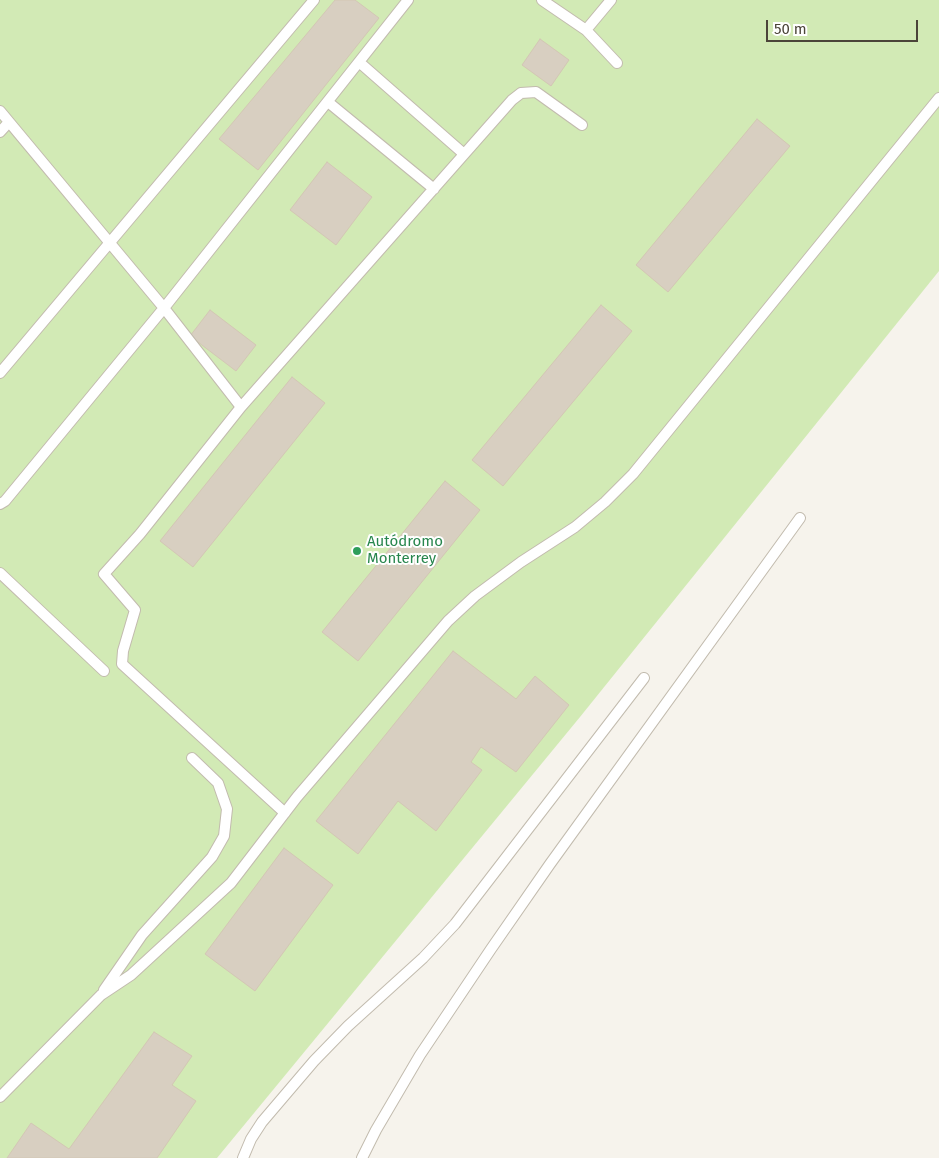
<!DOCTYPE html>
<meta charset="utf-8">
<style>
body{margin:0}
#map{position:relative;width:939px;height:1158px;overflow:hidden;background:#f6f3ec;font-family:"Fira Sans",sans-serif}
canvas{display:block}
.scale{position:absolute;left:766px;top:20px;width:152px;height:22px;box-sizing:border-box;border:2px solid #4b4439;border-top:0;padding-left:6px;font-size:15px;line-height:18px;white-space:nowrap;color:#4b4439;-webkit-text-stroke:4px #fff;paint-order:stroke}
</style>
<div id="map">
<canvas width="939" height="1158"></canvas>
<div class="scale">50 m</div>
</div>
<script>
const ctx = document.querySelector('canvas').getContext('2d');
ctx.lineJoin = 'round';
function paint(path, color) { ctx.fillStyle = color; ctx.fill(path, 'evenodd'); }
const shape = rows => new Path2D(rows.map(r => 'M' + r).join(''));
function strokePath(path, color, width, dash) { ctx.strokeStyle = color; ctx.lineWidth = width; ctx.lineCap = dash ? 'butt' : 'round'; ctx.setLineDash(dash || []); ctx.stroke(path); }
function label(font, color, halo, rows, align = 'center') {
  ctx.font = font + ' "Fira Sans",sans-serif'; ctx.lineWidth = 4; ctx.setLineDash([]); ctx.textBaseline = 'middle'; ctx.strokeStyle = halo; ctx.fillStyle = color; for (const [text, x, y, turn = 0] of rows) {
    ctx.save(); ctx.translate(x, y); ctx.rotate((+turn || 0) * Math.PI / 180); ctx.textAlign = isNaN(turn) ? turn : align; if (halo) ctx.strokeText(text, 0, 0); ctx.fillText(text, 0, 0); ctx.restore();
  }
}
paint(shape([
 [0,0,939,0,939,271,580,717,217,1158,0,1158]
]), '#d2eab5');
const building = shape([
 [335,0,355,0,379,18,258,170,219,139,335,0],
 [540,39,569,60,551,86,522,65,540,39],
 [757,119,790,146,668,292,636,265,757,119],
 [327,162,372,197,336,245,290,210,327,162],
 [601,305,632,331,503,486,472,460,601,305],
 [210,310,256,345,236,371,190,336,210,310],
 [292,377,325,403,193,567,160,541,292,377],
 [445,481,480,510,358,661,322,632,445,481],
 [453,651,516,699,535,676,569,705,516,772,481,747,471,762,482,770,436,831,398,801,358,854,316,821,453,651],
 [284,848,333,885,255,991,205,954,284,848],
 [154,1032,192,1056,172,1085,196,1101,157,1158,7,1158,31,1123,69,1149,154,1032]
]);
paint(building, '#d8cfc1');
strokePath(building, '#d3c7b4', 1);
const lane = shape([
 [542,0,586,30,617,63],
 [586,30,611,0],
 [359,62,464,154],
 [328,102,434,189],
 [0,111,164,308,241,407],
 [0,132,9,122],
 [0,373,314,0],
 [0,504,5,501,164,308,408,0],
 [0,573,104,671],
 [285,813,122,664,123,651,135,610,104,574,140,534,241,407,512,100,521,93,536,92,582,125],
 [104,990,142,935,212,857,224,836,227,809,218,783,192,758],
 [0,1097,101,995,131,975,231,883,297,797,448,621,475,596,521,562,575,527,605,502,633,474,939,98],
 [243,1158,251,1139,262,1122,314,1061,348,1026,423,958,455,924,644,678],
 [362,1158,376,1130,420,1055,491,949,550,864,800,518]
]);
strokePath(lane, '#c2bbae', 12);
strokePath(lane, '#fff', 10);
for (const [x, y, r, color] of [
 [357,551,5,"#2e9e5b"]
]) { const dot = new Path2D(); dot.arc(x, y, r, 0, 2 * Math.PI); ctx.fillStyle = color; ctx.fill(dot); strokePath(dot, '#fff', 2); }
label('15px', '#27864d', '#fff', [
 ["Autódromo",367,542],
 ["Monterrey",367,559]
], 'left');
</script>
